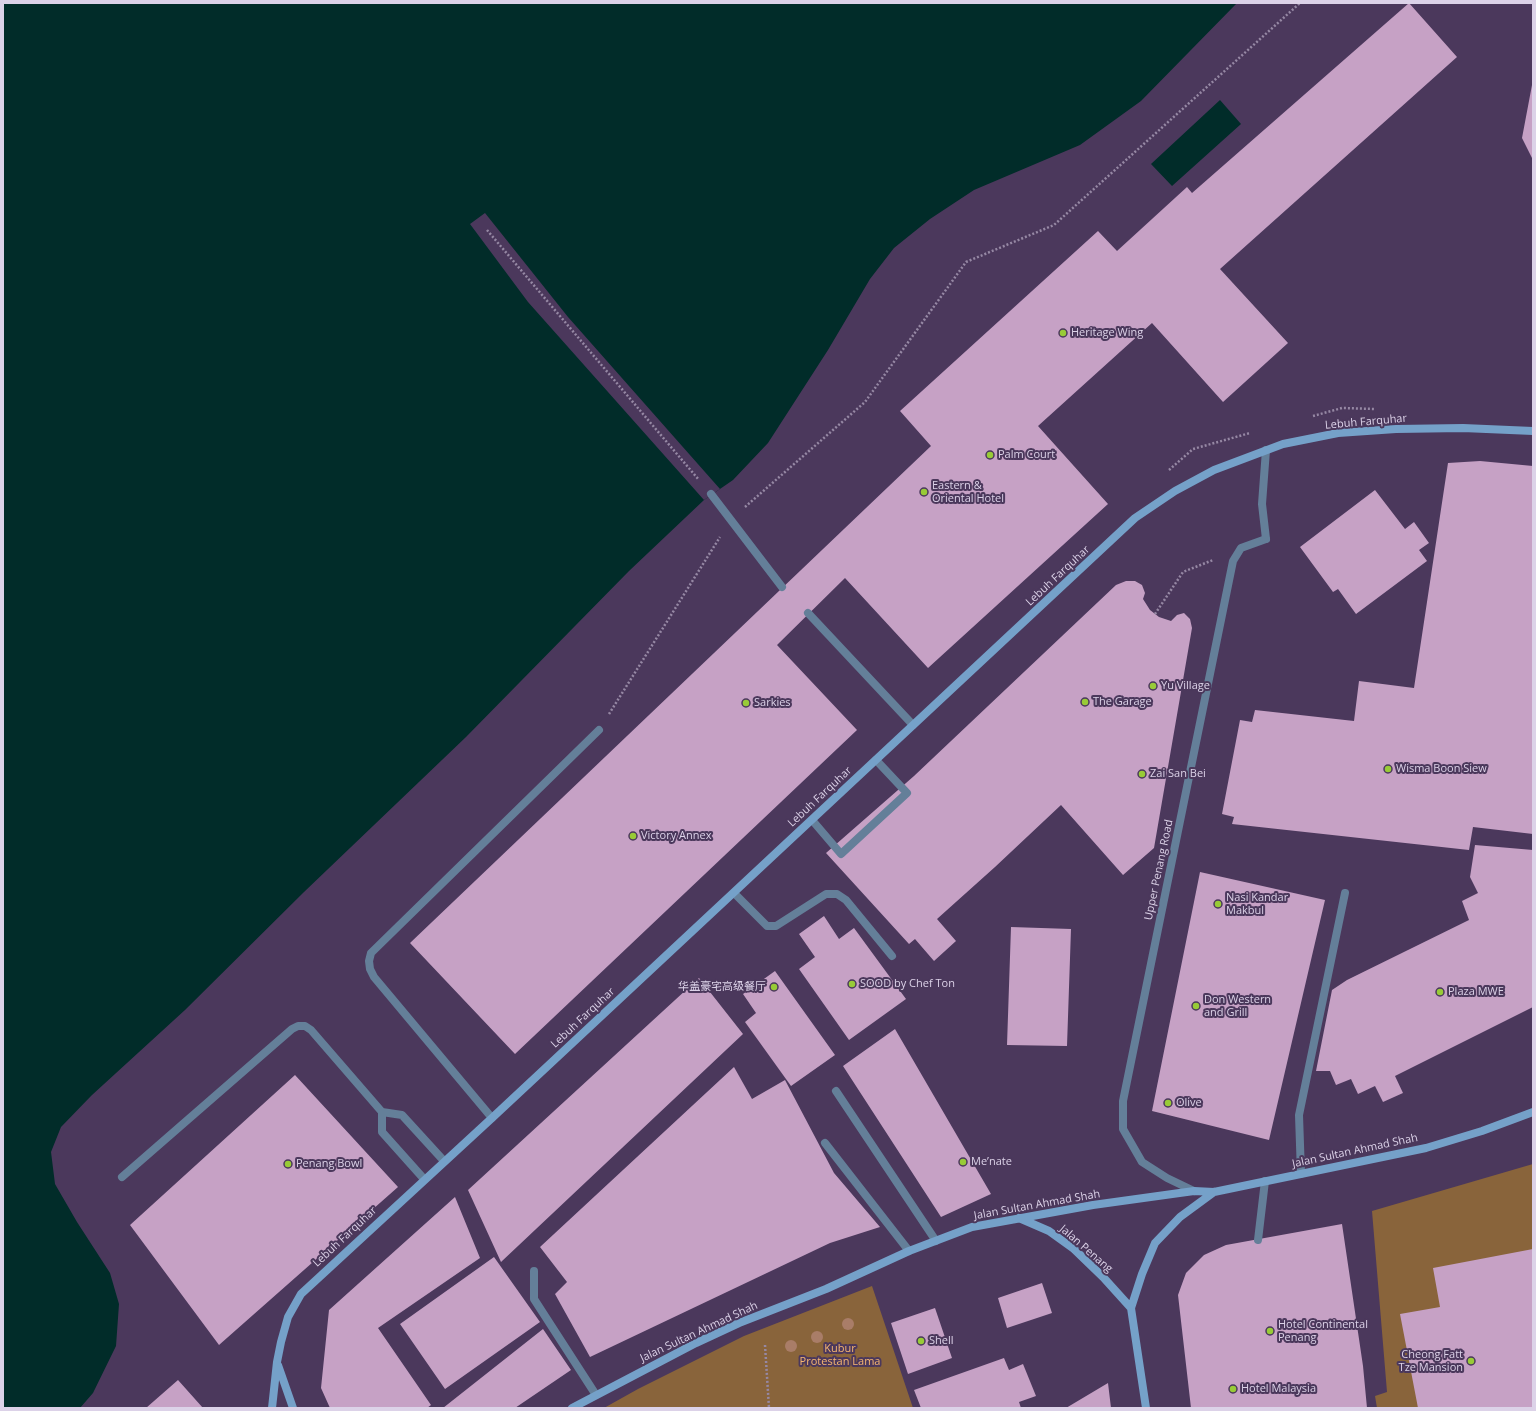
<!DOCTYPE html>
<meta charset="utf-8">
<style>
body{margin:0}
#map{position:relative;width:1536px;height:1411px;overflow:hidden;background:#4b385c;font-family:"Open Sans",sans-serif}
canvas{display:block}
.frame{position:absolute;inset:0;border:4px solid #dcd2e8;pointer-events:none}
</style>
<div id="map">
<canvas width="1536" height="1411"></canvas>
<div class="frame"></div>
</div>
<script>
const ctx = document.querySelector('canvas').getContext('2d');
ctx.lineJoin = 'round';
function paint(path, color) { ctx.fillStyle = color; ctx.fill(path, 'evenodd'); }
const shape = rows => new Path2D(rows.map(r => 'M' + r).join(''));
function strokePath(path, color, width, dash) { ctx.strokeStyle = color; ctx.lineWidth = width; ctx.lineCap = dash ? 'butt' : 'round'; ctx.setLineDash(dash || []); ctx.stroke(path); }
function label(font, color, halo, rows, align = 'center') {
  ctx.font = font + ' "Open Sans","Noto Sans SC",sans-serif'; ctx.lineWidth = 4; ctx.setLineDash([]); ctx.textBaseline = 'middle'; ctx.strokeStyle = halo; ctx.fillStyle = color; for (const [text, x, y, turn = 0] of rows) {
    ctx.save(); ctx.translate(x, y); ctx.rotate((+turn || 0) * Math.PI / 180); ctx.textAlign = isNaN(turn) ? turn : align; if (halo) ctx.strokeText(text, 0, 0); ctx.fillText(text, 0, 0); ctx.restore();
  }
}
paint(shape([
 [1533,1164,1533,1408,1377,1408,1375,1396,1387,1392,1372,1211],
 [872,1286,913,1408,604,1408,638,1389,744,1336]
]), '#89643b');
paint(shape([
 [3,3,1237,3,1141,101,1080,145,974,190,930,219,894,248,870,279,828,350,768,443,733,480,704,500,629,571,466,737,304,892,185,1010,92,1095,61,1127,51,1152,55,1184,77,1222,110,1273,119,1304,116,1346,93,1393,80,1408,3,1408],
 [1220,100,1241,124,1172,186,1151,164]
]), '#012c29');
paint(shape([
 [485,213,568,317,720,489,704,500,528,302,470,224]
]), '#4b385c');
paint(shape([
 [1409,3,1457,57,1220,269,1288,343,1223,402,1152,323,1038,426,1108,504,928,668,845,578,777,645,857,730,515,1054,410,943,931,446,900,411,1098,231,1117,251,1187,187,1192,193],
 [1532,85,1533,85,1533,160,1522,138],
 [1480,461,1533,466,1533,834,1473,827,1469,850,1232,824,1234,817,1222,814,1240,720,1252,722,1255,710,1354,721,1359,681,1414,688,1448,463],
 [1375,490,1405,529,1414,522,1429,543,1419,550,1427,561,1356,614,1338,589,1333,592,1300,547],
 [1126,581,1135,581,1142,585,1145,593,1143,599,1150,610,1159,617,1171,621,1177,615,1184,613,1190,619,1192,628,1154,848,1123,875,1061,805,995,867,937,919,956,941,934,961,915,939,909,944,826,853,914,776,1116,585],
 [1475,845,1533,850,1533,1007,1395,1076,1403,1093,1383,1102,1375,1086,1358,1094,1351,1079,1336,1085,1330,1071,1316,1071,1332,990,1347,980,1469,920,1462,901,1478,893,1470,877],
 [1200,872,1325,900,1269,1140,1152,1111],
 [824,916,839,939,854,928,906,999,849,1040,799,969,815,957,799,934],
 [1011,927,1071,929,1067,1046,1007,1045],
 [775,971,835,1055,791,1086,745,1022,756,1013,743,994],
 [699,978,743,1034,501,1262,468,1190],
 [895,1029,991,1194,941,1217,843,1066],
 [734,1067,752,1099,785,1080,834,1173,880,1227,830,1243,590,1357,555,1294,567,1282,540,1247],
 [295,1075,398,1187,219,1345,130,1225],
 [455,1197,480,1258,378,1328,431,1405,427,1408,330,1408,321,1388,329,1310],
 [1342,1224,1363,1366,1367,1408,1191,1408,1178,1295,1186,1273,1204,1255,1226,1245],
 [1533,1249,1533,1408,1418,1408,1400,1314,1440,1307,1433,1268],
 [494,1257,540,1322,445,1389,400,1324],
 [1042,1283,1052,1313,1007,1328,998,1298],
 [935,1308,952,1358,908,1374,891,1323],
 [543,1329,571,1370,515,1408,443,1408],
 [1004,1358,1009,1370,1023,1364,1036,1396,1019,1402,1021,1408,921,1408,914,1390],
 [178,1380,203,1408,146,1408],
 [1108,1383,1111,1408,1066,1408]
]), '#c6a1c5');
strokePath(shape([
 [487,230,699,480],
 [1313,416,1342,408,1375,409],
 [1169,470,1193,449,1250,433],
 [745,507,865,402,966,262,1054,225,1300,3],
 [1155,614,1183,572,1213,560],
 [609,714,720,537],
 [765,1345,769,1408]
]), '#9688a4', 2.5, [2, 2]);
strokePath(shape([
 [711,494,782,587],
 [808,613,913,725],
 [812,820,841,854,907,793,876,760],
 [734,893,767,926,776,926,826,894,837,894,846,900,892,956],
 [836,1091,936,1241],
 [382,1112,382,1132,424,1179],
 [492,1118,374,977,370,969,369,961,371,953,599,730],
 [825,1143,909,1251],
 [1301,1174,1299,1115,1345,893],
 [122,1177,292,1029,298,1026,305,1026,311,1030,382,1112,402,1115,444,1161],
 [1258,1240,1265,1181],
 [534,1271,534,1299,596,1395]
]), '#647f99', 8);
strokePath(shape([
 [1194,1191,1167,1178,1142,1162,1123,1129,1123,1101,1233,561,1241,548,1266,539]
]), '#647f99', 8);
strokePath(shape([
 [1266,539,1262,504,1266,450]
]), '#647f99', 8);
strokePath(shape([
 [1019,1218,1049,1231,1074,1249,1103,1277,1131,1308],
 [278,1365,293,1408],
 [272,1408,277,1362,281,1342,288,1317,301,1294,492,1118,1135,518,1175,491,1214,470,1283,444,1338,433,1396,429,1463,428,1533,431],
 [572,1408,696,1343,739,1323,826,1289,909,1251,972,1227,1093,1205,1194,1191,1214,1192,1426,1148,1482,1131,1533,1112],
 [1146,1408,1131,1308,1142,1274,1155,1243,1180,1217,1214,1192]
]), '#75a1c9', 8);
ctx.fillStyle = '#a97d68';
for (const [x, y] of [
 [848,1324],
 [817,1337],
 [791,1346]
]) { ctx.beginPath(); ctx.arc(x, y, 6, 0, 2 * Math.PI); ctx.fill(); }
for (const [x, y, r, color] of [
 [1063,333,4,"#98cb37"],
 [990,455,4,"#98cb37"],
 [924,492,4,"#98cb37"],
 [1153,686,4,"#98cb37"],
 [1085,702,4,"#98cb37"],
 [746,703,4,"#98cb37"],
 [1388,769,4,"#98cb37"],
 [1142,774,4,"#98cb37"],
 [633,836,4,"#98cb37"],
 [1218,904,4,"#98cb37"],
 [852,984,4,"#98cb37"],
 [774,987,4,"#98cb37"],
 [1440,992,4,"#98cb37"],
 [1196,1006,4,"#98cb37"],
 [1168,1103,4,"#98cb37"],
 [963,1162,4,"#98cb37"],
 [288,1164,4,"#98cb37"],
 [1270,1331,4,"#98cb37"],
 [921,1341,4,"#98cb37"],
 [1471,1361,4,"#98cb37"],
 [1233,1389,4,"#98cb37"]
]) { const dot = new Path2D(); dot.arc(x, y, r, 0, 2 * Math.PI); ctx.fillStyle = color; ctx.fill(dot); strokePath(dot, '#4b385c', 1.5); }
label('11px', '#dcd2e8', '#4b385c', [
 ["Heritage Wing",1071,333],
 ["Palm Court",998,455],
 ["Eastern &",932,486],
 ["Oriental Hotel",932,499],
 ["Yu Village",1161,686],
 ["The Garage",1093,702],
 ["Sarkies",754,703],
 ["Wisma Boon Siew",1396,769],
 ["Zai San Bei",1150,774],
 ["Victory Annex",641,836],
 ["Nasi Kandar",1226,898],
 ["Makbul",1226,911],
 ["SOOD by Chef Ton",860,984],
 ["华盖豪宅高级餐厅",766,987,"right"],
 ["Plaza MWE",1448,992],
 ["Don Western",1204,1000],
 ["and Grill",1204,1013],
 ["Olive",1176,1103],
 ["Me’nate",971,1162],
 ["Penang Bowl",296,1164],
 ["Hotel Continental",1278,1325],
 ["Penang",1278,1338],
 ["Shell",929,1341],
 ["Cheong Fatt",1463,1355,"right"],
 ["Tze Mansion",1463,1368,"right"],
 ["Hotel Malaysia",1241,1389]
], 'left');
label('11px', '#dcd2e8', '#4b385c', [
 ["Lebuh Farquhar",1366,422,-5],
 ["Lebuh Farquhar",1058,576,-43],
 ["Lebuh Farquhar",820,797,-43],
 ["Upper Penang Road",1159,870,-78],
 ["Lebuh Farquhar",583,1018,-43],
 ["Jalan Sultan Ahmad Shah",1355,1151,-12],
 ["Jalan Sultan Ahmad Shah",1037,1205,-10],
 ["Lebuh Farquhar",345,1237,-43],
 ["Jalan Penang",1086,1249,41],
 ["Jalan Sultan Ahmad Shah",699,1332,-25]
]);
label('11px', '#f6b671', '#4b385c', [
 ["Kubur",840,1349],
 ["Protestan Lama",840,1362]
]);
</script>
